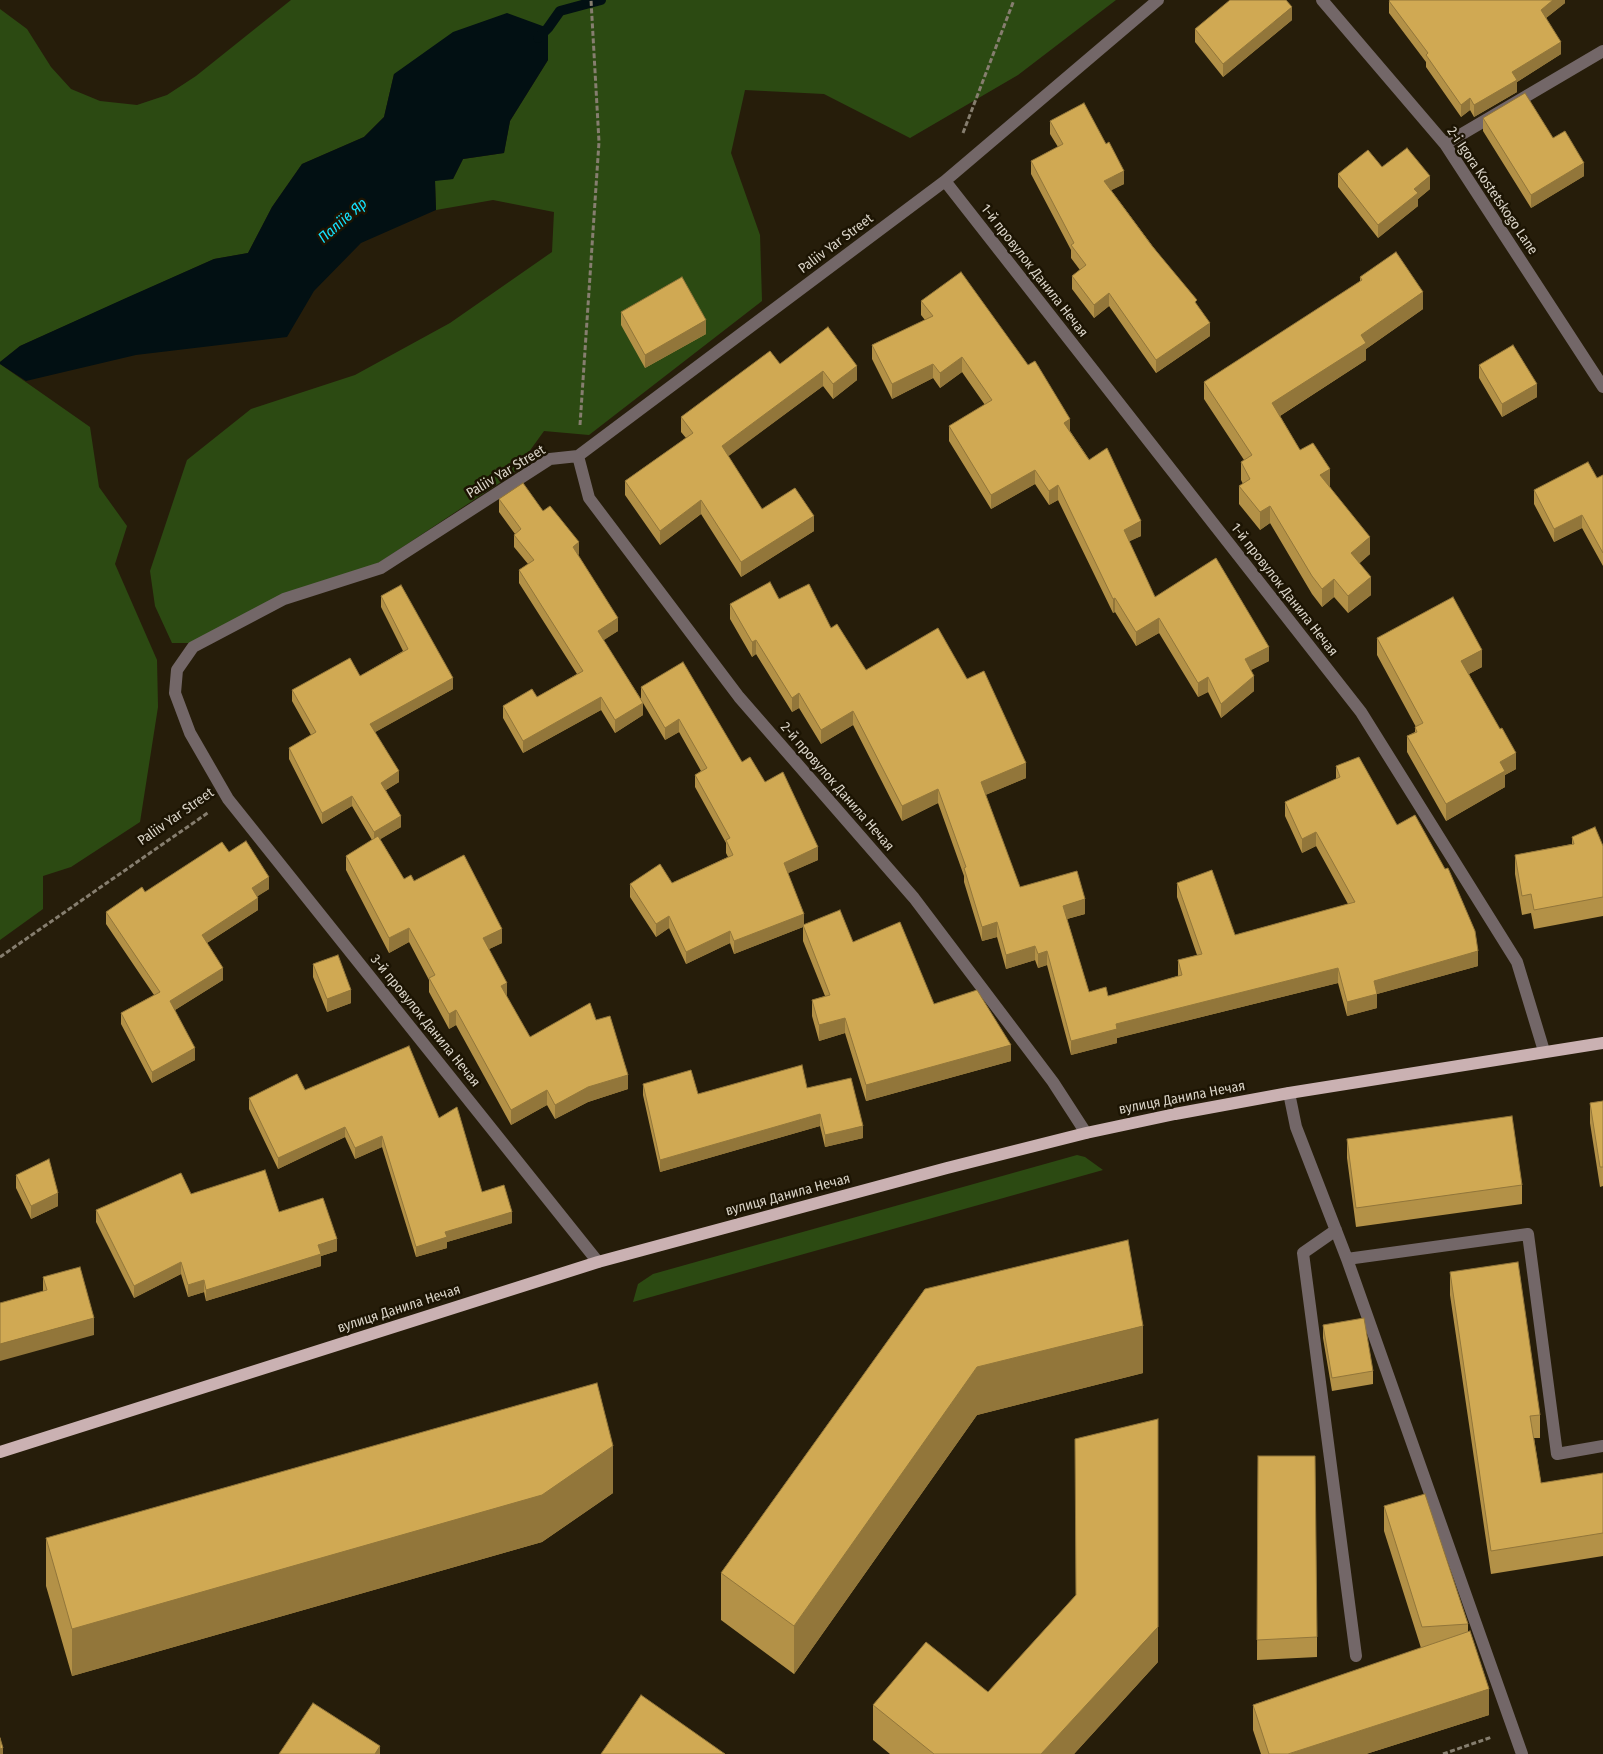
<!DOCTYPE html>
<meta charset="utf-8">
<style>
body{margin:0}
canvas{display:block;background:#261d0a}
</style>
<canvas width="1603" height="1754"></canvas>
<script>
const ctx = document.querySelector('canvas').getContext('2d');
ctx.lineJoin = 'round';
function paint(path, color) { ctx.fillStyle = color; ctx.fill(path, 'evenodd'); }
const shape = rows => new Path2D(rows.map(r => 'M' + r).join(''));
function strokePath(path, color, width, dash) { ctx.strokeStyle = color; ctx.lineWidth = width; ctx.lineCap = dash ? 'butt' : 'round'; ctx.setLineDash(dash || []); ctx.stroke(path); }
function label(font, color, halo, rows, align = 'center') {
  ctx.font = font + ' "Fira Sans Condensed",sans-serif'; ctx.lineWidth = 5; ctx.setLineDash([]); ctx.textBaseline = 'middle'; ctx.strokeStyle = halo; ctx.fillStyle = color; for (const [text, x, y, turn = 0] of rows) {
    ctx.save(); ctx.translate(x, y); ctx.rotate((+turn || 0) * Math.PI / 180); ctx.textAlign = isNaN(turn) ? turn : align; if (halo) ctx.strokeText(text, 0, 0); ctx.fillText(text, 0, 0); ctx.restore();
  }
}
paint(shape([
 [291,0,1116,0,1018,75,910,138,824,94,745,90,731,153,760,235,762,301,589,435,544,431,513,474,380,562,192,643,172,643,155,606,150,571,187,460,251,409,355,375,450,323,552,252,554,212,493,200,436,210,435,180,453,179,463,159,504,153,510,121,548,60,394,74,384,117,364,137,302,164,272,207,248,253,214,259,20,346,0,362,0,9,27,29,51,67,71,89,100,101,137,105,167,95,196,76],
 [0,364,90,427,99,487,127,526,115,564,157,660,158,707,140,822,71,867,43,876,43,909,0,940],
 [1077,1155,1085,1157,1103,1170,633,1302,638,1284,653,1274]
]), '#2c4a12');
paint(shape([
 [507,13,548,28,548,60,510,121,504,153,463,159,453,179,435,181,436,210,361,243,314,291,287,337,136,355,26,381,0,364,0,362,20,346,126,298,214,259,248,253,272,207,302,164,364,137,384,117,394,74,453,32]
]), '#021013');
strokePath(shape([
 [538,38,548,28,560,11,601,0]
]), '#021013', 10);
strokePath(shape([
 [963,133,1014,0],
 [580,425,599,142,591,0],
 [0,957,209,812],
 [1443,1754,1492,1737]
]), '#867e6f', 3, [5, 2.5]);
strokePath(shape([
 [1322,0,1445,144,1603,387],
 [1445,144,1603,51],
 [945,181,1361,712,1517,962,1544,1051],
 [578,456,589,498,739,697,914,898,1053,1082,1086,1133],
 [1289,1093,1296,1127,1347,1259,1522,1754],
 [1336,1230,1303,1253,1356,1656],
 [1347,1259,1528,1234,1557,1454,1603,1446],
 [598,1262,228,799,190,733,175,693,177,670,193,647,284,599,381,568,550,459,578,456,945,181,1158,0]
]), '#736768', 12);
strokePath(shape([
 [0,1452,598,1262,947,1168,1086,1133,1175,1114,1289,1093,1603,1043]
]), '#cab1b2', 12);
paint(shape([
 [1565,0,1565,3,1546,18,1561,54,1517,82,1517,92,1474,117,1470,110,1461,117,1426,67,1426,62,1389,13,1389,1],
 [1292,20,1223,77,1195,42,1195,29],
 [1483,118,1584,176,1531,208,1483,131],
 [1050,121,1124,184,1111,190,1197,306,1210,336,1156,373,1109,306,1094,318,1072,289,1072,276,1080,270,1071,258,1071,250,1031,174,1031,161,1058,147,1050,134],
 [1382,167,1430,189,1418,199,1418,206,1378,238,1338,187,1338,174],
 [1360,277,1423,309,1366,349,1366,360,1280,416,1300,450,1330,487,1370,554,1359,563,1371,595,1348,613,1334,597,1322,607,1312,594,1270,523,1260,530,1239,504,1239,486,1243,484,1241,480,1241,462,1244,460,1204,399,1204,382,1360,282],
 [921,301,1070,431,1141,536,1129,541,1155,597,1269,661,1251,670,1254,691,1221,718,1208,692,1198,697,1159,633,1136,646,1115,612,1113,613,1058,500,1049,505,1035,484,991,509,949,441,949,426,985,405,962,372,940,388,933,378,892,399,872,359,872,345,925,320,921,315],
 [621,312,706,334,645,368,621,325],
 [828,327,857,380,833,399,823,386,728,456,762,509,814,531,741,577,701,514,660,545,625,495,625,481,686,438,681,432,681,417,780,364],
 [1479,365,1537,397,1502,417,1479,378],
 [1603,475,1603,566,1582,528,1554,542,1534,504,1534,490,1597,478],
 [499,499,543,511,579,554,578,555,618,631,603,640,641,699,641,687,742,762,765,782,818,860,788,873,804,924,853,942,934,1004,1011,1061,866,1101,845,1033,819,1041,812,1016,812,1000,825,996,803,941,803,927,734,954,730,943,686,964,669,928,656,937,630,897,630,884,672,883,728,857,726,853,726,843,695,787,695,775,701,771,679,732,665,740,643,703,643,715,615,733,601,710,523,753,503,718,503,706,537,697,577,674,519,583,519,570,528,564,514,547,514,535,515,534,499,512],
 [381,596,453,689,375,732,399,782,386,790,401,827,380,839,404,879,414,881,502,943,489,949,507,997,530,1037,596,1020,628,1089,588,1102,555,1119,547,1105,511,1125,456,1025,449,1029,429,992,429,980,409,942,389,953,346,870,346,856,372,840,352,806,322,824,289,759,289,748,311,735,292,701,292,690,360,676,403,651,381,607],
 [779,599,831,628,866,670,967,679,1026,778,985,795,1020,887,1085,914,1067,919,1089,992,1108,996,1178,976,1178,960,1197,955,1177,897,1177,883,1235,935,1348,904,1316,846,1302,853,1285,816,1285,802,1336,779,1336,766,1397,825,1478,966,1377,994,1377,1008,1347,1016,1338,983,1117,1038,1117,1043,1071,1055,1047,965,1038,968,1035,960,1006,969,997,937,982,941,964,882,964,876,938,803,902,821,853,725,821,744,799,708,792,712,756,654,752,657,730,619,730,604],
 [1377,638,1482,667,1469,674,1516,769,1505,775,1505,787,1446,821,1407,752,1407,736,1415,732,1415,727,1416,727,1377,655],
 [1572,837,1603,846,1603,916,1534,929,1531,913,1522,915,1515,874,1515,855,1572,844],
 [229,852,269,889,257,896,258,910,207,943,223,980,175,1010,195,1060,152,1083,121,1024,121,1013,154,995,106,924,106,912,145,892],
 [313,964,351,1003,327,1012,313,977],
 [643,1084,698,1094,807,1088,863,1138,825,1147,820,1126,660,1172,643,1095],
 [305,1090,439,1118,482,1192,512,1223,447,1242,447,1248,416,1257,382,1147,355,1159,345,1137,278,1169,249,1109,249,1098],
 [1603,1101,1603,1186,1600,1187,1590,1123,1590,1103],
 [1347,1139,1522,1185,1522,1204,1356,1227,1347,1158],
 [16,1175,58,1206,31,1219,16,1188],
 [191,1194,279,1212,337,1251,321,1256,321,1266,206,1301,204,1292,188,1297,181,1274,134,1298,96,1222,96,1210],
 [1450,1272,1540,1415,1540,1438,1534,1438,1541,1483,1603,1473,1603,1556,1491,1574,1450,1295],
 [43,1277,94,1335,43,1291],
 [925,1289,1143,1373,977,1415,794,1674,721,1620,721,1573],
 [1323,1325,1373,1371,1373,1384,1332,1391,1323,1338],
 [1258,1456,1317,1637,1317,1657,1257,1660],
 [613,1493,542,1542,72,1676,46,1586,46,1538],
 [1384,1506,1468,1624,1468,1632,1489,1715,1366,1754,1261,1754,1253,1730,1253,1705,1421,1648,1384,1531],
 [1158,1662,1074,1754,890,1754,873,1740,873,1705,988,1692]
]), '#b39147');
paint(shape([
 [1553,0,1565,0,1565,3,1541,22,1541,10],
 [1292,7,1292,20,1223,77,1223,64],
 [1561,42,1561,54,1517,82,1517,92,1474,117,1474,105,1512,72],
 [1470,98,1470,110,1461,117,1461,105],
 [1584,163,1584,176,1531,208,1531,195],
 [1124,171,1124,184,1104,194,1104,181],
 [1430,176,1430,189,1418,199,1418,206,1378,238,1378,225,1414,189],
 [1423,292,1423,309,1366,349,1366,360,1272,421,1272,403,1361,335],
 [1109,293,1109,306,1094,318,1094,305],
 [706,320,706,334,645,368,645,355],
 [1210,323,1210,336,1156,373,1156,360],
 [962,357,962,372,940,388,940,373],
 [933,364,933,378,892,399,892,384],
 [857,366,857,380,833,399,833,384],
 [823,371,823,386,722,461,722,446],
 [1537,384,1537,397,1502,417,1502,404],
 [1070,419,1070,434,1064,423],
 [1330,469,1330,487,1320,493,1320,475],
 [1035,470,1035,484,991,509,991,495],
 [1058,485,1058,500,1049,505,1049,491],
 [701,500,701,514,660,545,660,531],
 [1270,506,1270,523,1260,530,1260,512],
 [1582,515,1582,528,1554,542,1554,529],
 [814,516,814,531,741,577,741,562],
 [1141,521,1141,536,1124,544,1124,530],
 [1370,537,1370,554,1351,571,1351,553],
 [579,542,579,554,573,559,573,547],
 [1371,577,1371,595,1348,613,1348,596],
 [1334,579,1334,597,1322,607,1322,589],
 [1115,598,1115,612,1113,613,1113,599],
 [618,618,618,631,598,644,598,631],
 [1159,618,1159,633,1136,646,1136,632],
 [756,640,756,654,752,657,752,642],
 [1269,647,1269,661,1245,673,1245,659],
 [1482,650,1482,667,1461,678,1461,661],
 [1254,676,1254,691,1221,718,1221,704],
 [1208,677,1208,692,1198,697,1198,683],
 [453,678,453,689,370,735,370,724],
 [799,693,799,708,792,712,792,698],
 [601,697,601,710,523,753,523,741],
 [643,703,643,715,615,733,615,720],
 [853,711,853,725,821,744,821,730],
 [679,719,679,732,665,740,665,728],
 [1516,753,1516,769,1505,775,1505,787,1446,821,1446,804,1500,762],
 [1026,763,1026,778,981,797,981,782],
 [399,771,399,782,381,793,381,783],
 [938,789,938,803,902,821,902,806],
 [352,796,352,806,322,824,322,813],
 [401,816,401,827,374,843,374,832],
 [1316,832,1316,846,1302,853,1302,839],
 [818,847,818,860,784,875,784,863],
 [269,877,269,889,252,900,252,888],
 [258,898,258,910,202,946,202,935],
 [1085,899,1085,914,1063,920,1063,906],
 [804,914,804,927,803,925,803,927,734,954,734,941],
 [669,916,669,928,656,937,656,924],
 [997,922,997,937,982,941,982,927],
 [409,928,409,942,389,953,389,938],
 [502,929,502,943,483,952,483,938],
 [730,931,730,943,686,964,686,952],
 [1035,946,1035,960,1006,969,1006,955],
 [1047,951,1047,965,1038,968,1038,954],
 [1478,951,1478,966,1377,994,1377,1008,1347,1016,1347,1002,1374,981],
 [223,968,223,980,170,1013,170,1001],
 [1338,968,1338,983,1117,1038,1117,1043,1071,1055,1071,1041,1116,1024],
 [507,983,507,997,501,986],
 [351,990,351,1003,327,1012,327,999],
 [456,1010,456,1025,449,1029,449,1014],
 [845,1018,845,1033,819,1041,819,1025],
 [1011,1045,1011,1061,866,1101,866,1085],
 [195,1048,195,1060,152,1083,152,1072],
 [628,1075,628,1089,588,1102,555,1119,555,1105,588,1087],
 [547,1090,547,1105,511,1125,511,1110],
 [820,1114,820,1126,660,1172,660,1160],
 [863,1126,863,1138,825,1147,825,1135],
 [345,1127,345,1137,278,1169,278,1158],
 [382,1136,382,1147,355,1159,355,1148],
 [58,1193,58,1206,31,1219,31,1206],
 [512,1212,512,1223,447,1242,447,1248,416,1257,416,1247,445,1232],
 [337,1239,337,1251,321,1256,321,1266,206,1301,206,1290,318,1245],
 [181,1262,181,1274,134,1298,134,1286],
 [204,1280,204,1292,188,1297,188,1285],
 [94,1318,94,1335,0,1361,0,1344],
 [1143,1326,1143,1373,977,1415,794,1674,794,1626,977,1367],
 [613,1446,613,1493,542,1542,72,1676,72,1629],
 [1158,1627,1158,1662,1074,1754,1041,1754],
 [1489,1689,1489,1715,1366,1754,1288,1754],
 [380,1746,380,1754,375,1754],
 [3,1748,3,1754,0,1754,0,1749]
]), '#92763a');
const building = shape([
 [1230,0,1286,0,1292,7,1223,64,1195,29,1230,0],
 [1390,0,1553,0,1541,10,1561,42,1512,72,1517,80,1474,105,1470,98,1461,105,1426,55,1428,53,1389,1,1390,0],
 [1525,93,1553,138,1565,131,1584,163,1531,195,1483,118,1525,93],
 [1084,103,1106,144,1109,142,1124,171,1104,181,1152,246,1197,300,1195,302,1210,323,1156,360,1109,293,1094,305,1072,276,1086,265,1071,245,1074,243,1031,161,1063,144,1050,121,1084,103],
 [1407,148,1430,176,1414,189,1418,193,1378,225,1338,174,1368,150,1382,167,1407,148],
 [1396,252,1423,292,1361,335,1366,343,1272,403,1300,450,1313,443,1330,469,1320,475,1370,537,1351,553,1371,577,1348,596,1334,579,1322,589,1312,576,1270,506,1260,512,1239,486,1250,479,1241,462,1252,455,1204,382,1362,280,1360,277,1396,252],
 [961,272,1028,365,1035,361,1070,419,1064,423,1089,460,1107,448,1141,521,1124,530,1155,597,1216,558,1269,647,1245,659,1254,676,1221,704,1208,677,1198,683,1159,618,1136,632,1115,598,1113,599,1058,485,1049,491,1035,470,991,495,949,426,992,400,962,357,940,373,933,364,892,384,872,345,933,316,921,301,961,272],
 [682,277,706,320,645,355,621,312,682,277],
 [828,327,857,366,833,384,823,371,722,446,762,509,795,488,814,516,741,562,701,500,660,531,625,481,693,433,681,417,770,351,780,364,828,327],
 [1513,345,1537,384,1502,404,1479,365,1513,345],
 [1588,462,1597,478,1603,475,1603,553,1582,515,1554,529,1534,490,1588,462],
 [523,483,543,511,550,506,579,542,573,547,618,618,598,631,643,703,615,720,601,697,523,741,503,706,532,689,537,697,583,671,519,570,534,560,514,535,521,529,499,499,523,483],
 [770,582,779,599,809,584,831,628,837,624,866,670,938,628,967,679,984,671,1026,763,981,782,1020,887,1077,871,1085,899,1063,906,1089,992,1106,987,1108,996,1182,975,1178,960,1202,954,1177,883,1212,870,1235,935,1355,902,1316,832,1302,839,1285,802,1340,777,1336,766,1359,757,1397,825,1415,815,1445,869,1448,868,1475,931,1478,951,1374,981,1377,994,1347,1002,1338,968,1116,1024,1117,1029,1071,1041,1047,951,1038,954,1035,946,1006,955,997,922,982,927,964,868,966,867,938,789,902,806,853,711,821,730,799,693,792,698,756,640,752,642,730,604,770,582],
 [401,585,453,678,370,724,399,771,381,783,401,816,374,832,352,796,322,813,289,748,316,732,292,690,350,658,360,676,408,649,381,596,401,585],
 [1453,597,1482,650,1461,661,1500,729,1502,728,1516,753,1500,762,1505,771,1446,804,1407,736,1417,732,1415,727,1423,723,1377,638,1453,597],
 [683,662,742,762,750,757,765,782,783,772,818,847,784,863,804,914,734,941,730,931,686,952,669,916,656,924,630,884,660,864,672,883,733,855,726,840,730,838,695,775,707,768,679,719,665,728,641,687,683,662],
 [1595,827,1603,846,1603,897,1534,910,1531,894,1522,896,1515,855,1574,844,1572,837,1595,827],
 [378,836,404,879,411,875,414,881,464,855,502,929,483,938,507,983,501,986,530,1037,590,1003,596,1020,610,1016,628,1075,588,1087,555,1105,547,1090,511,1110,456,1010,449,1014,429,978,435,975,409,928,389,938,346,856,378,836],
 [246,841,269,877,252,888,258,898,202,935,223,968,170,1001,195,1048,152,1072,121,1013,160,992,106,912,142,887,145,892,222,842,229,852,246,841],
 [840,910,853,942,900,922,934,1004,977,990,1011,1045,866,1085,845,1018,819,1025,812,1000,830,995,803,925,840,910],
 [338,955,351,990,327,999,313,964,338,955],
 [409,1046,439,1118,457,1107,482,1192,504,1185,512,1212,445,1232,447,1237,416,1247,382,1136,355,1148,345,1127,278,1158,249,1098,297,1074,305,1090,409,1046],
 [802,1065,807,1088,851,1078,863,1126,825,1135,820,1114,660,1160,643,1084,691,1070,698,1094,802,1065],
 [1603,1101,1603,1167,1600,1167,1590,1103,1603,1101],
 [1512,1116,1522,1185,1356,1208,1347,1139,1512,1116],
 [49,1159,58,1193,31,1206,16,1175,49,1159],
 [265,1170,279,1212,323,1198,337,1239,318,1245,321,1254,206,1290,204,1280,188,1285,181,1262,134,1286,96,1210,181,1173,191,1194,265,1170],
 [1128,1240,1143,1326,977,1367,794,1626,721,1573,925,1289,1128,1240],
 [1518,1262,1540,1415,1530,1416,1541,1483,1603,1473,1603,1533,1491,1551,1450,1272,1518,1262],
 [80,1267,94,1318,0,1344,0,1303,47,1290,43,1277,80,1267],
 [1364,1318,1373,1371,1332,1378,1323,1325,1364,1318],
 [597,1383,613,1446,542,1495,72,1629,46,1538,597,1383],
 [1158,1419,1158,1627,1041,1754,934,1754,873,1705,926,1642,988,1692,1076,1595,1075,1439,1158,1419],
 [1258,1456,1315,1456,1317,1637,1257,1640,1258,1456],
 [1425,1494,1468,1624,1422,1627,1384,1506,1425,1494],
 [1470,1631,1489,1689,1288,1754,1269,1754,1253,1705,1470,1631],
 [641,1695,725,1754,601,1754,641,1695],
 [313,1703,380,1746,375,1754,279,1754,313,1703],
 [0,1738,3,1748,0,1749,0,1738]
]);
paint(building, '#d0a953');
strokePath(building, '#92763a', 1);
label('14px', '#dad4c8', '#1c1403', [
 ["2-i Igora Kostetskogo Lane",1492,191,56],
 ["Paliiv Yar Street",836,244,-37],
 ["1-й провулок Данила Нечая",1034,271,52],
 ["Paliiv Yar Street",506,472,-31],
 ["1-й провулок Данила Нечая",1284,590,52],
 ["2-й провулок Данила Нечая",837,787,49],
 ["Paliiv Yar Street",176,817,-35],
 ["3-й провулок Данила Нечая",425,1021,51],
 ["вулиця Данила Нечая",1182,1098,-11],
 ["вулиця Данила Нечая",788,1195,-15],
 ["вулиця Данила Нечая",399,1309,-18]
]);
label('italic 15px', '#14e2fe', '#1c1403', [
 ["Паліїв Яр",343,221,-41]
]);
</script>
